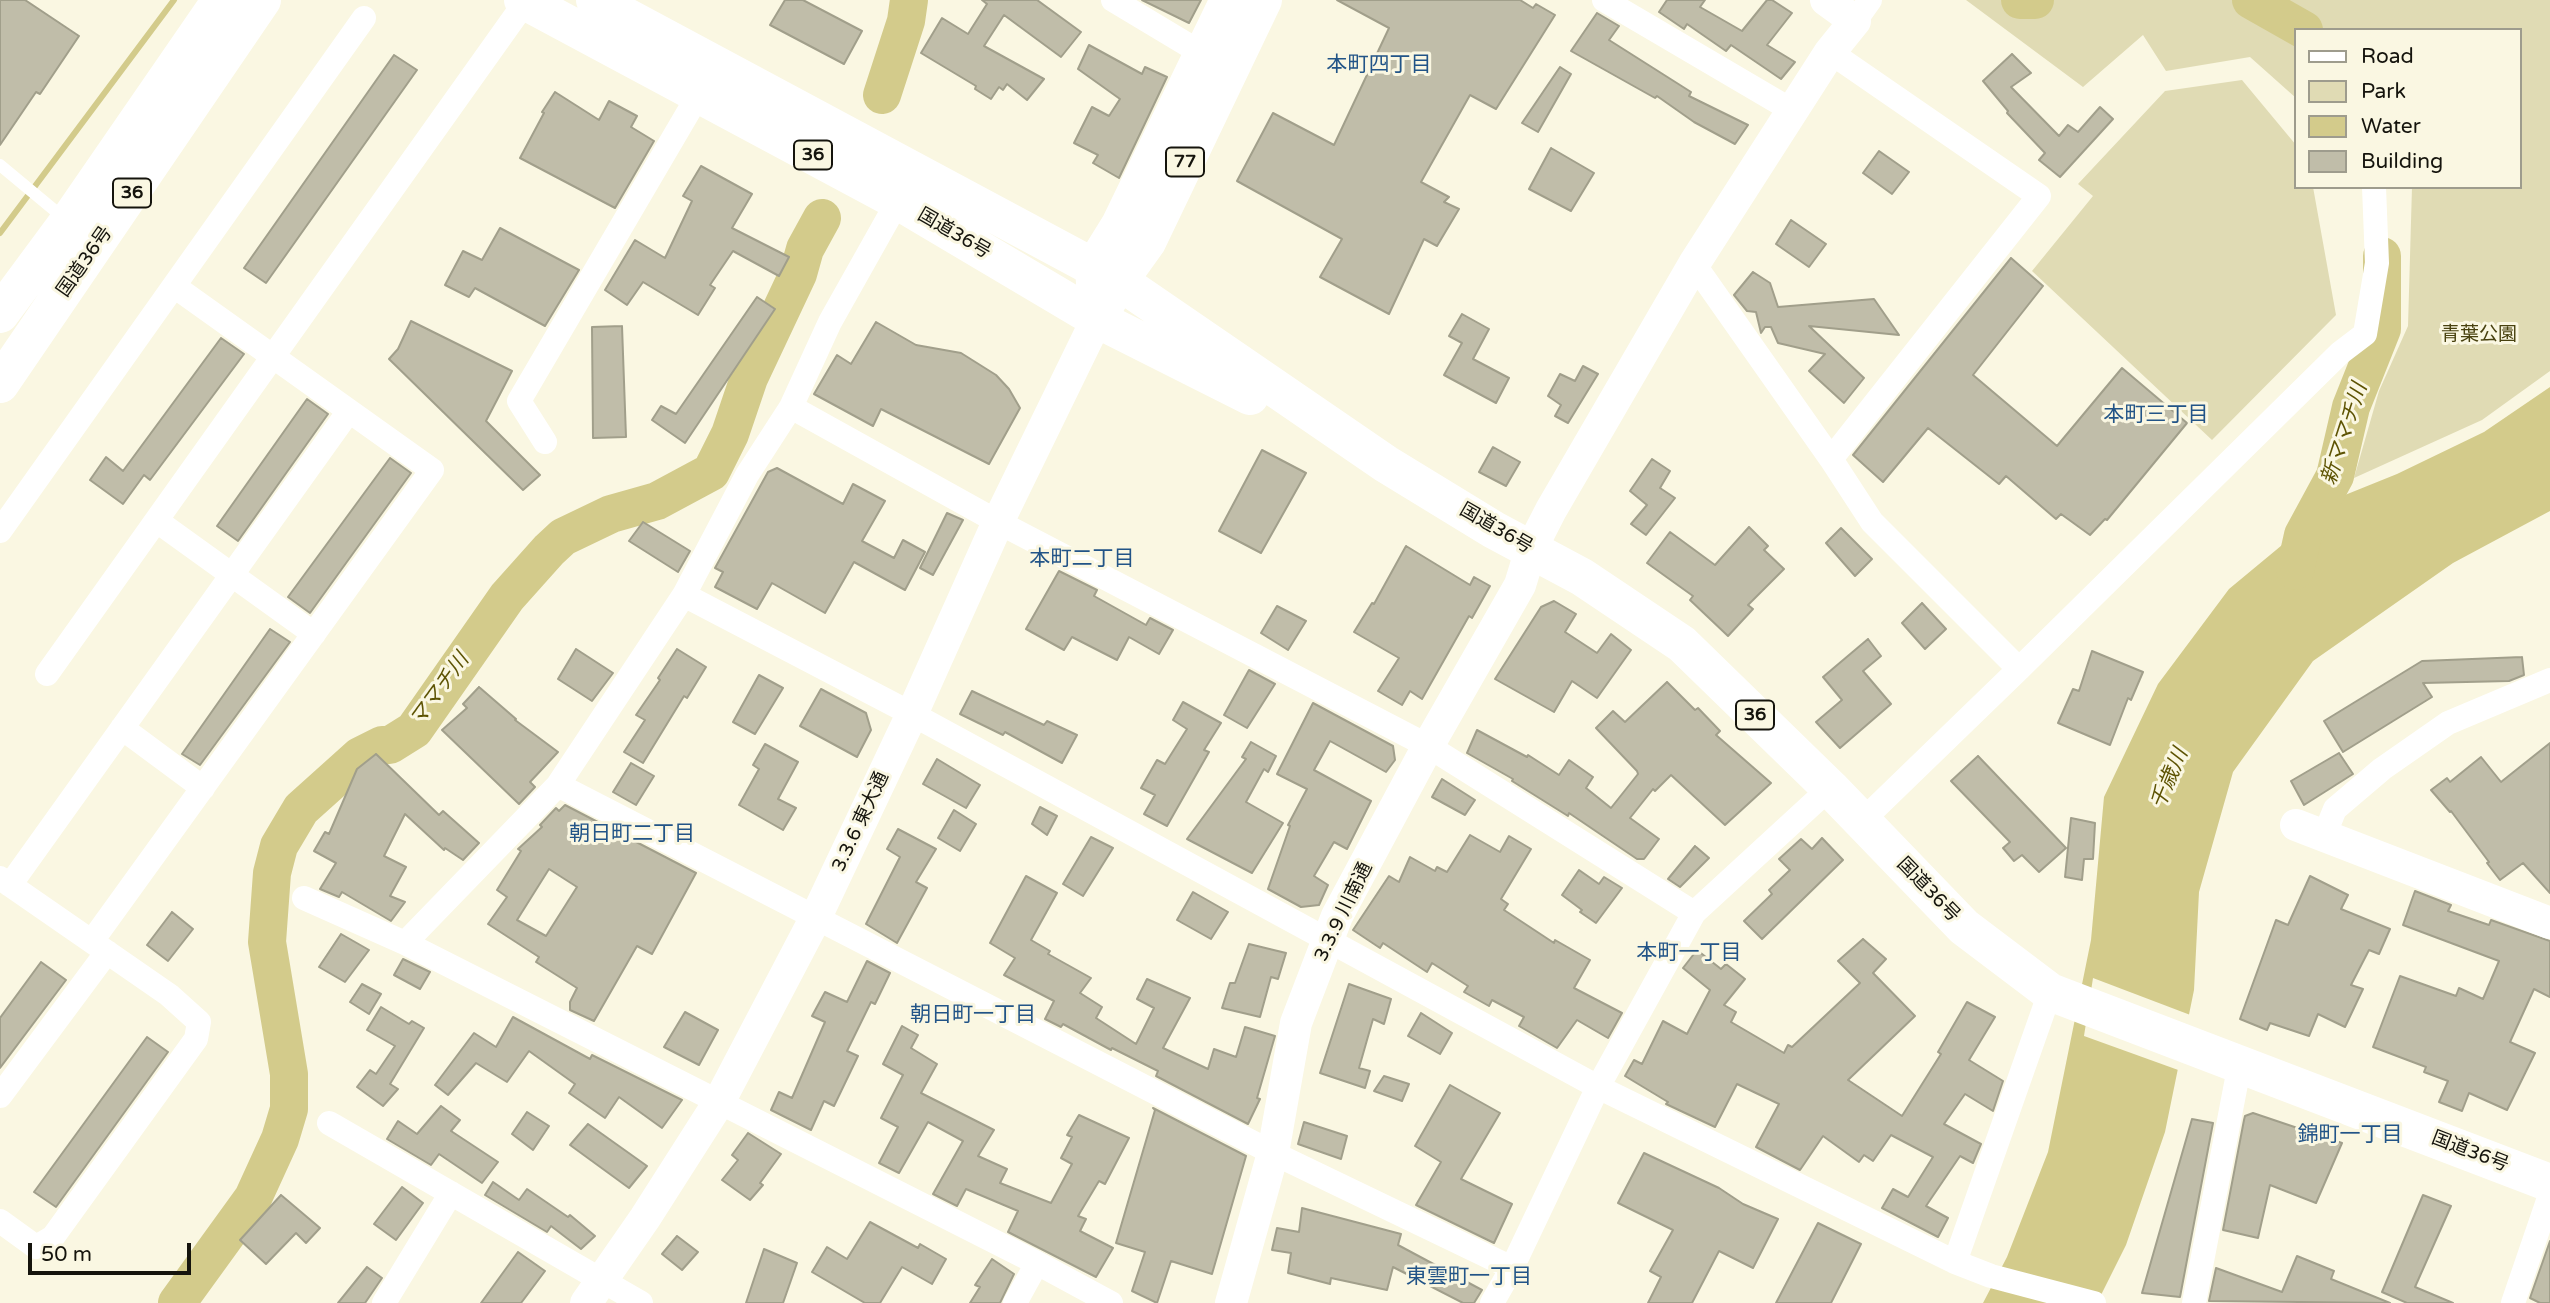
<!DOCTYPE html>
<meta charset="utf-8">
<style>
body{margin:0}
#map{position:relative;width:2550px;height:1303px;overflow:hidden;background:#faf7e2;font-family:"Varela Round",sans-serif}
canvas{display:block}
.legend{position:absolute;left:2294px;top:28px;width:228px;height:161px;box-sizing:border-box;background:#faf7e2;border:2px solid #9e9c8d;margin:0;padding:9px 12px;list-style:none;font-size:21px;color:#15140d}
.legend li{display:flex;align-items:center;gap:14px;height:35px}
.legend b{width:35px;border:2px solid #9e9c8d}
.scale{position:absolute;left:28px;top:1243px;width:163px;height:32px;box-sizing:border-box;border:4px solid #15140d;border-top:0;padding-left:9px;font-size:21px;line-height:24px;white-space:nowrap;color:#15140d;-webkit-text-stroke:5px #faf7e2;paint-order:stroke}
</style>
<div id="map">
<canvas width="2550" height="1303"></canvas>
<ul class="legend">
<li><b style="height:9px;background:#fff"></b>Road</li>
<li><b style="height:19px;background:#e0dbb4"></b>Park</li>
<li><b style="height:19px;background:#d3cb8b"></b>Water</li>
<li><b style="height:19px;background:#c0bda9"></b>Building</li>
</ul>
<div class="scale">50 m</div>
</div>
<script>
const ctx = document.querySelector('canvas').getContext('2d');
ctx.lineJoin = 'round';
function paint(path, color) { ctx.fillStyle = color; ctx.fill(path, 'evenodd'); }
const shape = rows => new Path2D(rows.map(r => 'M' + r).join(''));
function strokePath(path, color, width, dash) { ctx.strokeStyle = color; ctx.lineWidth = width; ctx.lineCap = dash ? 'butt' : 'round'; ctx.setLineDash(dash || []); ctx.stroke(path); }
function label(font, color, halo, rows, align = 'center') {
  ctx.font = font + ' "Varela Round","Noto Sans JP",sans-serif'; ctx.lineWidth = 6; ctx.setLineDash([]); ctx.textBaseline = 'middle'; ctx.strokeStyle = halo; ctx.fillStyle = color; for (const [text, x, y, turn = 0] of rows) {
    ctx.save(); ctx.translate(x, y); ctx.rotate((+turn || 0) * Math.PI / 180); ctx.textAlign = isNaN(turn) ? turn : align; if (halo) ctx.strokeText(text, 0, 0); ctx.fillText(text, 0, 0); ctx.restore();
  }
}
paint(shape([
 [1966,0,2550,0,2550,371,2482,420,2354,478,2379,391,2408,326,2412,187,2520,187,2520,30,2296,30,2296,98,2250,57,2166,71,2143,35,2083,87],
 [2242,80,2296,145,2296,187,2313,187,2336,315,2212,440,2032,271,2093,196,2078,184,2165,91]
]), '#e0dbb4');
paint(shape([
 [2550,387,2550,511,2453,563,2313,661,2233,772,2199,892,2194,990,2165,1132,2126,1245,2097,1303,1983,1303,2007,1257,2048,1152,2091,940,2104,797,2158,684,2229,589,2340,497,2397,474,2484,432]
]), '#d3cb8b');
paint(shape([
 [2093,978,2193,1016,2181,1071,2084,1036]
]), '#faf7e2');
strokePath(shape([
 [0,233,174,0]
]), '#d3cb8b', 6);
strokePath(shape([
 [2020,0,2035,0],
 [2251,0,2304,30],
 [882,95,906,21,909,0],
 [2295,571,2303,535,2335,476,2351,407,2382,329,2382,256],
 [177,1303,253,1198,280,1139,289,1109,289,1074,267,942,272,873,279,846,301,809,360,756,382,745,390,745,414,730,507,597,549,550,563,537,611,514,657,501,711,472,730,434,749,378,798,274,805,249,822,218]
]), '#d3cb8b', 38);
const building = shape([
 [0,0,25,0,79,36,40,94,36,92,0,145,0,0],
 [785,0,803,0,862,31,844,64,770,25,785,0],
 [982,0,1037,0,1081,32,1061,57,1004,15,984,46,1044,79,1027,100,1007,84,1003,90,999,87,991,99,975,89,976,86,921,53,942,18,968,34,987,4,982,0],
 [1142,0,1201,0,1189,23,1142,0],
 [1337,0,1520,0,1533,8,1536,4,1555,15,1496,109,1470,95,1421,182,1449,197,1444,202,1459,209,1437,246,1424,239,1389,314,1320,277,1342,239,1237,181,1273,113,1334,145,1389,28,1337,0],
 [1667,0,1705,0,1700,7,1742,31,1767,0,1772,0,1792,13,1767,45,1795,62,1781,79,1731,45,1726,51,1687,24,1684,29,1659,12,1667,0],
 [1597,13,1619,26,1609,40,1691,92,1689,96,1748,125,1735,144,1694,122,1657,96,1655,98,1571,51,1597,13],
 [1089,45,1142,74,1145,67,1167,77,1119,178,1093,163,1098,155,1074,143,1092,107,1109,116,1120,99,1078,69,1089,45],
 [2012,54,2031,73,2011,87,2059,136,2068,125,2078,132,2100,107,2113,119,2060,177,2039,160,2045,153,2007,113,2008,111,1983,81,2012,54],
 [394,55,417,70,266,283,244,268,394,55],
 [1560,67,1571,74,1538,132,1522,123,1560,67],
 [555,92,599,120,609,101,637,116,631,127,654,141,615,208,520,158,544,113,542,112,555,92],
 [1551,148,1594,173,1571,211,1529,189,1551,148],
 [1879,151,1909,172,1892,194,1863,173,1879,151],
 [701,166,752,194,732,228,789,257,779,276,733,251,710,285,715,288,698,315,643,282,627,305,605,290,635,240,665,258,692,201,683,196,701,166],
 [1791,220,1826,244,1809,267,1776,244,1791,220],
 [500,228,579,270,545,326,475,288,469,297,445,285,463,251,482,260,500,228],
 [2011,258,2043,286,1973,375,2057,446,2122,368,2187,423,2107,520,2105,519,2090,535,2061,514,2056,519,2006,476,1999,484,1928,428,1883,482,1853,455,2011,258],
 [1753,272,1770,283,1778,307,1874,299,1899,335,1809,326,1864,378,1844,403,1809,371,1825,354,1778,343,1771,327,1765,327,1761,333,1756,312,1747,311,1734,295,1753,272],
 [757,297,775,309,685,443,652,420,661,406,676,414,757,297],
 [1462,314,1489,329,1473,359,1509,378,1496,403,1444,375,1462,343,1449,336,1462,314],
 [411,321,512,371,486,421,540,475,523,490,389,359,398,349,411,321],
 [876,322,916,345,961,353,996,375,1009,389,1020,408,989,464,881,409,873,426,814,394,837,355,851,364,876,322],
 [622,326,626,437,593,438,592,327,622,326],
 [221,338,244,354,150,480,144,475,123,504,90,480,106,457,123,471,221,338],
 [1583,366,1598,374,1568,423,1555,416,1561,405,1548,396,1560,374,1575,381,1583,366],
 [307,399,328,414,238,541,217,526,307,399],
 [1493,447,1520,462,1506,486,1479,472,1493,447],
 [1262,450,1306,473,1261,553,1219,531,1262,450],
 [390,458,411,473,310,613,288,597,390,458],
 [1652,459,1670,471,1660,488,1675,498,1646,535,1631,524,1647,505,1630,491,1652,459],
 [777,468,843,504,853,484,885,501,862,541,894,558,903,540,925,552,905,590,854,562,825,613,772,583,757,609,715,587,723,572,715,568,768,472,777,468],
 [947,513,963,520,933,575,920,568,947,513],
 [643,522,690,551,678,572,629,541,643,522],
 [1749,527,1768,546,1764,550,1784,569,1748,605,1753,609,1728,636,1690,600,1693,596,1647,563,1670,532,1715,565,1749,527],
 [1841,528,1872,559,1855,576,1826,543,1841,528],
 [1406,546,1470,585,1474,577,1490,586,1472,618,1469,616,1422,699,1410,691,1402,705,1378,691,1399,658,1354,632,1372,603,1374,604,1406,546],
 [1059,571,1097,590,1094,596,1146,625,1150,618,1173,630,1159,654,1129,637,1117,660,1072,637,1064,650,1026,629,1059,571],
 [1554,601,1576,614,1565,632,1597,653,1611,634,1631,650,1597,698,1572,681,1554,712,1495,679,1541,607,1554,601],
 [1922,603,1946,629,1925,649,1902,623,1922,603],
 [1277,606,1306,621,1288,650,1261,633,1277,606],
 [270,629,290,642,200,765,182,754,270,629],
 [1868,639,1881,656,1863,671,1891,704,1840,748,1816,722,1842,700,1823,677,1868,639],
 [576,649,613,673,592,701,558,679,576,649],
 [677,649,706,667,687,698,684,696,643,763,624,752,645,720,636,715,660,680,658,678,677,649],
 [2092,651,2143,672,2131,700,2128,698,2110,745,2058,723,2073,689,2079,691,2092,651],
 [2522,657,2524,675,2509,681,2423,683,2432,697,2343,752,2324,721,2422,661,2522,657],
 [1249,670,1275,684,1247,728,1224,715,1249,670],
 [759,675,783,688,755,734,733,722,759,675],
 [1667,682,1695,710,1698,708,1720,731,1716,735,1771,783,1725,825,1671,775,1655,791,1653,789,1630,818,1659,839,1644,859,1637,859,1569,813,1568,816,1512,781,1513,779,1467,753,1477,730,1527,757,1528,755,1559,775,1569,760,1593,777,1586,788,1611,808,1638,774,1637,771,1596,728,1613,711,1625,722,1667,682],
 [479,687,516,719,515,720,558,752,530,782,535,787,519,804,442,730,467,708,463,704,479,687],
 [821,689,866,713,871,730,857,757,800,726,821,689],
 [972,691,1044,725,1047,721,1077,735,1062,763,1005,732,1003,735,960,714,972,691],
 [1183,702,1221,723,1204,750,1209,752,1167,826,1144,814,1155,795,1141,788,1157,760,1165,764,1187,729,1173,720,1183,702],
 [1313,703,1393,746,1395,760,1386,772,1330,741,1314,770,1371,801,1347,849,1334,842,1314,876,1328,885,1319,905,1301,907,1268,889,1290,826,1288,825,1307,789,1277,774,1313,703],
 [1251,742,1276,756,1268,772,1264,769,1246,802,1283,823,1252,873,1187,839,1246,759,1242,757,1251,742],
 [2550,743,2550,893,2523,863,2500,880,2487,863,2489,862,2451,811,2450,812,2431,790,2447,778,2450,782,2481,757,2501,782,2550,743],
 [765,744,798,762,778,799,796,808,783,830,739,805,759,769,753,765,765,744],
 [2339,753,2353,774,2304,805,2291,781,2339,753],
 [376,754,439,815,443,811,479,843,463,860,445,848,444,850,405,814,384,856,406,867,390,896,405,902,391,921,342,892,339,897,320,889,336,863,314,851,325,832,329,834,357,769,376,754],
 [1978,756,2066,848,2039,872,2022,855,2014,861,2003,848,2010,842,1951,781,1978,756],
 [937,759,980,785,966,808,923,784,937,759],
 [631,763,654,776,636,805,613,792,631,763],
 [1442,779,1475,800,1465,815,1432,797,1442,779],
 [565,805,696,873,652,954,637,946,594,1021,570,1010,570,1002,577,988,536,962,539,957,488,924,507,897,497,890,521,851,518,849,542,827,540,825,556,808,559,811,565,805],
 [549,869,577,887,546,936,517,920,549,869],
 [1040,807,1057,816,1047,835,1032,824,1040,807],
 [954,810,976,824,960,851,938,838,954,810],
 [2071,818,2095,823,2093,859,2084,859,2082,880,2065,877,2071,818],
 [898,829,936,849,916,882,927,888,897,943,866,924,900,857,887,849,898,829],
 [1470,835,1500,852,1509,836,1531,849,1501,899,1508,904,1504,910,1554,943,1555,940,1590,960,1574,988,1622,1013,1608,1038,1577,1020,1557,1048,1519,1026,1524,1017,1492,1000,1489,1006,1464,992,1468,986,1432,963,1427,972,1383,943,1380,948,1353,930,1389,876,1399,882,1410,857,1435,871,1437,867,1447,872,1470,835],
 [1091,837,1113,848,1083,896,1063,884,1091,837],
 [1822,838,1843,860,1762,939,1744,921,1772,894,1769,890,1790,870,1779,859,1801,839,1812,849,1822,838],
 [1695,846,1709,858,1680,887,1668,879,1695,846],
 [1579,870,1599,884,1604,877,1622,888,1596,923,1580,912,1582,910,1562,895,1579,870],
 [1026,876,1057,893,1031,940,1050,951,1048,954,1091,978,1080,993,1102,1007,1096,1018,1136,1044,1154,1008,1137,999,1147,979,1190,998,1163,1048,1208,1069,1214,1049,1236,1057,1245,1027,1275,1036,1257,1098,1260,1099,1248,1124,1156,1076,1158,1071,1112,1048,1111,1050,1063,1024,1061,1027,1045,1019,1054,1001,1004,975,1015,958,990,943,1026,876],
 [2310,876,2348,895,2341,909,2390,929,2379,954,2369,950,2351,985,2363,989,2345,1027,2318,1014,2309,1036,2270,1023,2267,1030,2240,1019,2276,920,2288,925,2310,876],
 [2415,891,2451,905,2448,911,2489,925,2491,920,2550,941,2550,997,2534,989,2510,1042,2535,1053,2507,1110,2469,1093,2462,1111,2439,1102,2448,1081,2424,1072,2426,1067,2373,1047,2400,976,2456,996,2459,988,2483,999,2499,961,2403,925,2415,891],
 [1193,892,1228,912,1211,939,1177,920,1193,892],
 [172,912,193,929,168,961,147,945,172,912],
 [341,934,369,950,345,982,319,967,341,934],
 [1863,939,1886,959,1873,973,1915,1016,1848,1080,1902,1116,1941,1054,1938,1052,1967,1002,1995,1017,1969,1060,2003,1081,1993,1111,1965,1094,1944,1124,1981,1144,1973,1163,1960,1156,1926,1206,1948,1218,1938,1237,1882,1208,1893,1189,1908,1197,1933,1157,1891,1135,1873,1161,1864,1155,1859,1162,1823,1136,1800,1170,1756,1147,1779,1104,1737,1084,1715,1127,1666,1104,1668,1102,1625,1076,1634,1060,1642,1064,1663,1021,1687,1034,1710,990,1683,968,1697,950,1721,969,1726,964,1745,979,1724,1005,1736,1012,1731,1022,1784,1053,1788,1045,1792,1047,1860,983,1838,961,1863,939],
 [1249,944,1286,953,1278,979,1271,977,1260,1017,1222,1008,1230,983,1235,983,1249,944],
 [403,959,430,972,420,989,394,975,403,959],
 [867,961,890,973,875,1004,871,1002,847,1051,858,1056,834,1106,824,1101,811,1130,771,1110,779,1092,792,1098,825,1022,812,1016,825,992,847,1002,867,961],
 [41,962,66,980,0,1068,0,1018,41,962],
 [362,984,381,994,369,1014,350,1002,362,984],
 [1349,984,1391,999,1384,1024,1373,1019,1359,1068,1370,1071,1365,1088,1320,1073,1349,984],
 [381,1007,409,1024,412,1021,424,1028,390,1084,398,1089,383,1106,357,1087,370,1070,376,1074,395,1046,367,1030,381,1007],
 [685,1012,718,1030,699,1065,664,1047,685,1012],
 [1421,1013,1452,1033,1440,1054,1408,1036,1421,1013],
 [513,1017,590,1059,592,1055,682,1100,662,1128,619,1097,605,1118,569,1093,575,1084,529,1051,507,1082,476,1063,448,1095,435,1085,474,1033,496,1047,513,1017],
 [902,1026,918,1035,911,1048,937,1064,921,1093,994,1130,978,1156,1007,1169,1000,1183,1051,1203,1072,1164,1061,1158,1072,1137,1067,1135,1079,1115,1129,1138,1105,1184,1099,1181,1078,1216,1086,1219,1080,1231,1113,1248,1096,1277,1008,1232,1018,1211,966,1189,957,1206,933,1194,963,1141,928,1122,899,1173,879,1163,898,1127,881,1118,903,1075,883,1064,902,1026],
 [147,1037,168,1052,56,1207,34,1192,147,1037],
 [1384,1076,1409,1084,1402,1101,1374,1091,1384,1076],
 [1450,1085,1500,1113,1461,1179,1512,1204,1494,1243,1416,1205,1441,1162,1415,1146,1450,1085],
 [441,1106,460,1120,451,1131,498,1162,482,1183,439,1154,431,1165,387,1139,398,1121,417,1134,441,1106],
 [1153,1108,1246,1156,1212,1274,1171,1261,1157,1303,1132,1291,1145,1252,1116,1243,1155,1110,1153,1108],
 [527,1112,549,1126,533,1150,512,1134,527,1112],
 [2253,1113,2342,1143,2316,1203,2270,1185,2258,1238,2223,1230,2244,1120,2245,1116,2253,1113],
 [2192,1119,2213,1123,2180,1297,2142,1293,2192,1119],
 [1304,1122,1347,1136,1341,1159,1298,1144,1304,1122],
 [588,1124,647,1166,629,1188,570,1145,588,1124],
 [748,1133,781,1154,760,1183,763,1185,750,1200,722,1180,738,1160,732,1155,748,1133],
 [1644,1153,1719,1188,1743,1204,1778,1219,1753,1268,1719,1251,1692,1303,1648,1303,1661,1277,1650,1271,1673,1230,1618,1203,1644,1153],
 [493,1182,519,1200,527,1189,568,1217,570,1215,595,1236,581,1249,551,1226,547,1232,485,1195,493,1182],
 [402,1187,423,1203,396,1240,374,1224,402,1187],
 [281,1195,320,1228,306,1243,296,1233,266,1264,240,1240,281,1195],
 [2423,1195,2451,1206,2415,1287,2453,1303,2407,1303,2382,1292,2423,1195],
 [1302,1208,1401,1234,1398,1245,1482,1290,1474,1303,1463,1303,1393,1267,1387,1290,1331,1278,1330,1284,1288,1273,1291,1253,1272,1250,1277,1228,1299,1232,1302,1208],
 [870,1222,918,1248,920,1244,946,1259,932,1284,902,1267,880,1303,865,1303,812,1272,827,1247,847,1259,870,1222],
 [1818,1223,1861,1244,1831,1303,1776,1303,1818,1223],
 [677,1236,698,1252,682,1270,662,1254,677,1236],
 [2550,1241,2550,1303,2540,1303,2530,1298,2550,1241],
 [764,1249,797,1263,783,1303,746,1303,764,1249],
 [518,1252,545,1271,521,1303,481,1303,518,1252],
 [2297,1256,2334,1271,2331,1279,2390,1303,2209,1301,2216,1268,2282,1292,2297,1256],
 [992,1259,1014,1274,1000,1303,970,1303,980,1287,975,1285,992,1259],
 [367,1267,382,1278,365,1303,338,1303,367,1267]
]);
paint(building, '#c0bda9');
strokePath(building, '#a19f8b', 2);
strokePath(shape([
 [0,165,65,219]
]), '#fff', 12);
strokePath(shape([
 [1113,0,1203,54],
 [1604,0,1793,111],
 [1855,21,1870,0],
 [1830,52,2039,196,1831,459],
 [1694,264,1831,459,1872,522,2019,669],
 [791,407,998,522,1428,746,1694,913],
 [545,442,519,401,699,94],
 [157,521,314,634],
 [0,531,364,18],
 [684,595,912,714,1598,1087,1955,1262,1991,1276,2094,1303],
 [47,674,526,1],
 [122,728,203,788],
 [558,785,1273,1153,1512,1268],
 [1861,822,2019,669,2340,353,2365,334,2377,263,2374,187],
 [2324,836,2335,809,2382,769,2448,723,2550,680],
 [0,878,169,995,199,1022,196,1039,53,1237,36,1247,0,1221],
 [10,885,349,411],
 [304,898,405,943,1037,1263,1111,1303],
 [92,941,432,470,174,286],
 [405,943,558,785,684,595,747,475,791,407,830,322,898,201],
 [0,1096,107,952],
 [329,1123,641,1303],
 [1955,1262,2050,992],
 [384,1303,451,1193],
 [1015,1303,1037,1263],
 [1492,1303,1512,1268,1598,1087,1694,913,1830,788],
 [2194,1303,2240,1063],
 [2513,1303,2550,1195]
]), '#fff', 24);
strokePath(shape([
 [2296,825,2550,923],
 [586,1303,645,1218,719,1102,816,917,912,714,998,522,1097,319],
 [1231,1303,1273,1153,1296,1023,1337,916,1428,746,1520,585,1531,549,1551,510,1694,264,1830,52,1855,21,1826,0]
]), '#fff', 32);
strokePath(shape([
 [1096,299,1094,267,1120,225,1229,0],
 [1097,319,1119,281,1147,242,1263,0]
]), '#fff', 38);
strokePath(shape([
 [523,0,898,201,1097,319,1250,396],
 [595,0,1119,281,1386,464,1494,530,1582,577,1682,644,1830,788,1964,927,2050,992,2550,1183],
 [0,314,68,222,221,0],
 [0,384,262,0]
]), '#fff', 38);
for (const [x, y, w] of [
 [813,155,38],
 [1185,162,38],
 [132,193,38],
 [1755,715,38]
]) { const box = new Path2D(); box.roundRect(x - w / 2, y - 14.5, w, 29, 5); ctx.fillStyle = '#faf7e2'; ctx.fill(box); strokePath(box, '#15140d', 2); }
label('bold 18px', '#15140d', null, [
 ["36",813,155],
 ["77",1185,162],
 ["36",132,193],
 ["36",1755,715]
]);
label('19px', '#15140d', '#faf7e2', [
 ["国道36号",954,234,30],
 ["国道36号",85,262,-55],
 ["国道36号",1496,529,30],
 ["3.3.6 東大通",861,822,-65],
 ["国道36号",1928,890,46],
 ["3.3.9 川南通",1344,912,-64],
 ["国道36号",2470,1152,21]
]);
label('19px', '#48410f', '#faf7e2', [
 ["青葉公園",2479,335]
]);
label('21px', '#225487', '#faf7e2', [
 ["本町四丁目",1379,65],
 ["本町三丁目",2156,415],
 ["本町二丁目",1082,559],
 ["朝日町二丁目",632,834],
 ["本町一丁目",1689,953],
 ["朝日町一丁目",973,1015],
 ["錦町一丁目",2350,1135],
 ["東雲町一丁目",1469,1277]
]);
label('italic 21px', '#5d5303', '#faf7e2', [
 ["新ママチ川",2345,434,-72],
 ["ママチ川",440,690,-54],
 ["千歳川",2170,779,-67]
]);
</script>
